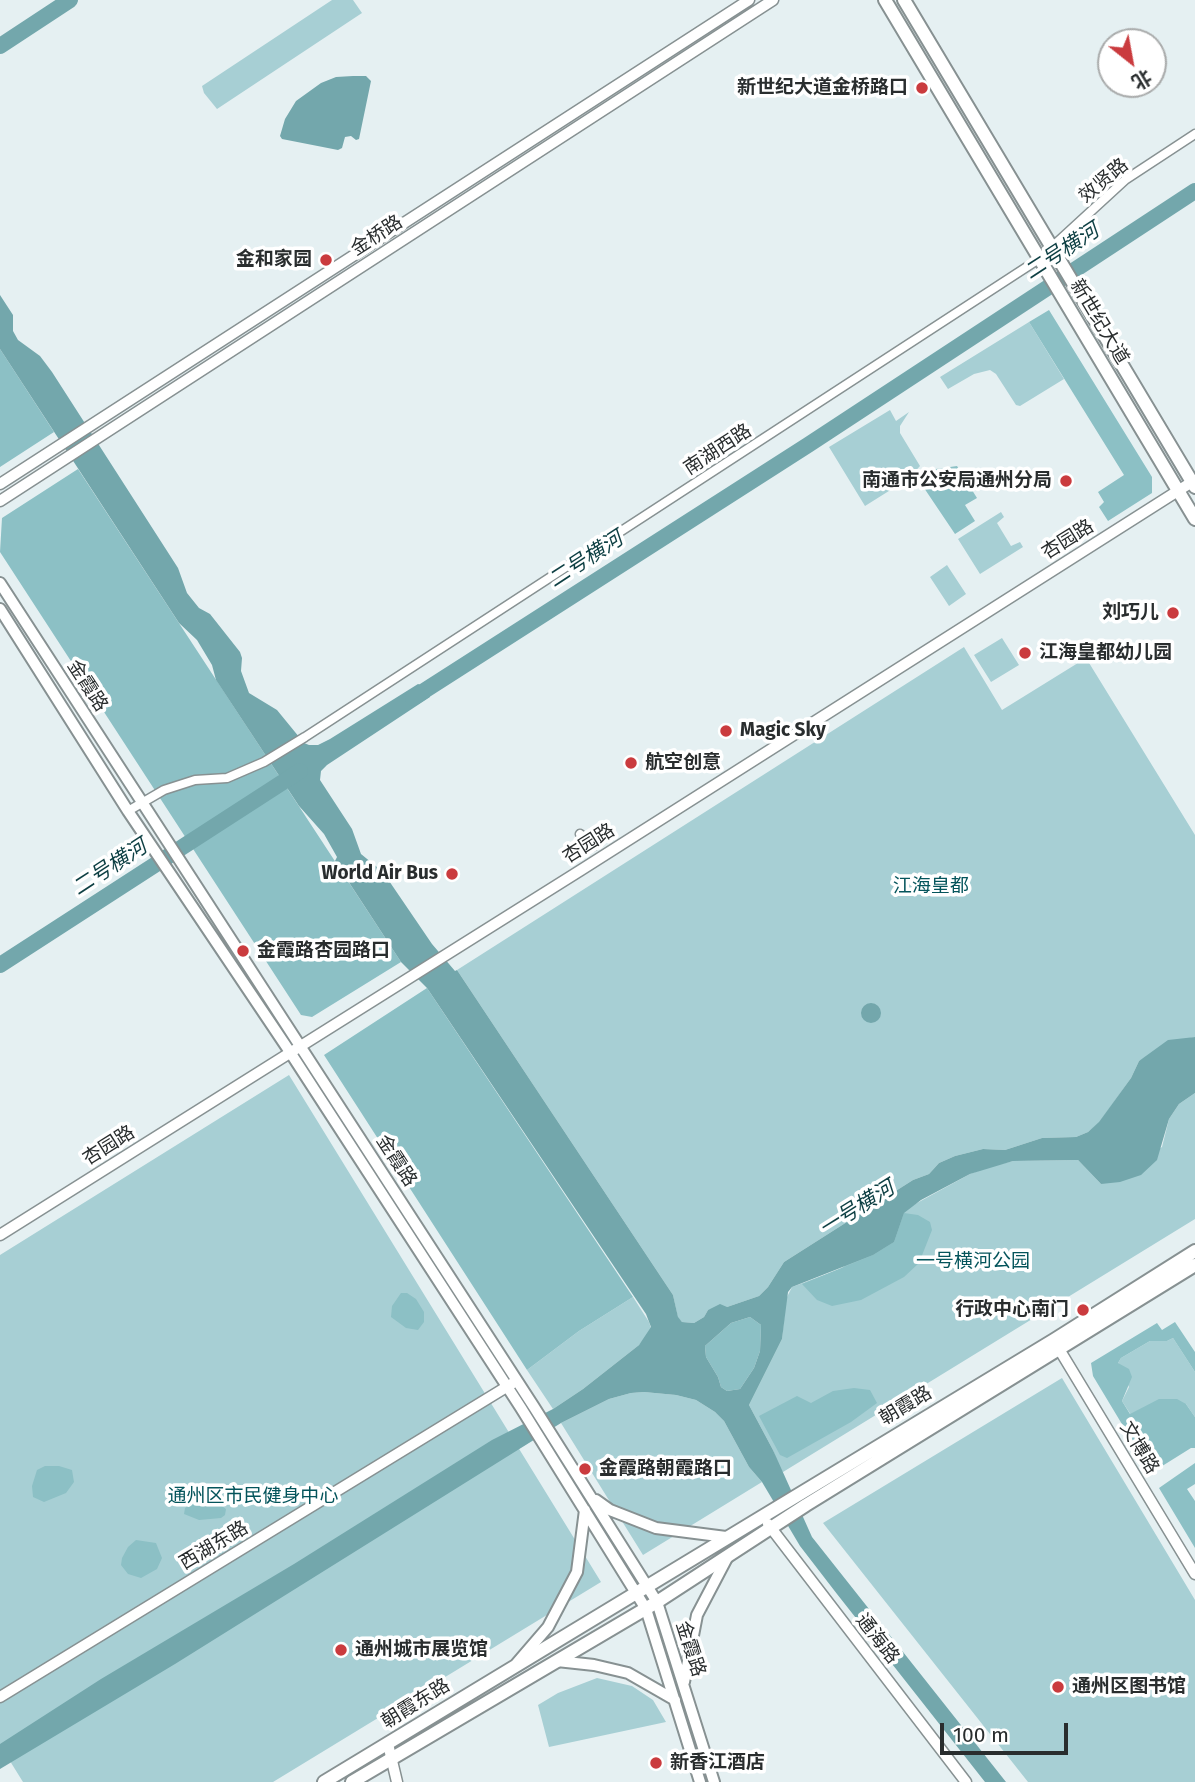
<!DOCTYPE html>
<meta charset="utf-8">
<style>
body{margin:0}
#map{position:relative;width:1195px;height:1782px;overflow:hidden;background:#e5f0f2;font-family:"Fira Sans","Noto Sans SC",sans-serif}
canvas{display:block}
.north{position:absolute;left:1097px;top:28px;width:70px;height:70px;box-sizing:border-box;background:#fff;border:2px solid #a9abab;border-radius:50%;rotate:149deg;font-size:19px;font-weight:700;line-height:28px;text-align:center;color:#292d2e}
.north::after{content:'';display:block;margin:auto;width:24px;height:32px;background:#ca3b3e;clip-path:polygon(50% 0,100% 100%,50% 72%,0 100%)}
.scale{position:absolute;left:940px;top:1723px;width:128px;height:32px;box-sizing:border-box;border:4px solid #292d2e;border-top:0;padding-left:9px;font-size:21px;line-height:24px;white-space:nowrap;color:#292d2e;-webkit-text-stroke:5px #fff;paint-order:stroke}
</style>
<div id="map">
<canvas width="1195" height="1782"></canvas>
<div class="north">北</div>
<div class="scale">100 m</div>
</div>
<script>
const ctx = document.querySelector('canvas').getContext('2d');
ctx.lineJoin = 'round';
function paint(path, color) { ctx.fillStyle = color; ctx.fill(path, 'evenodd'); }
const shape = rows => new Path2D(rows.map(r => 'M' + r).join(''));
function strokePath(path, color, width, dash) { ctx.strokeStyle = color; ctx.lineWidth = width; ctx.lineCap = dash ? 'butt' : 'round'; ctx.setLineDash(dash || []); ctx.stroke(path); }
function label(font, color, halo, rows, align = 'center') {
  ctx.font = font + ' "Fira Sans","Noto Sans SC",sans-serif'; ctx.lineWidth = 7; ctx.setLineDash([]); ctx.textBaseline = 'middle'; ctx.strokeStyle = halo; ctx.fillStyle = color; for (const [text, x, y, turn = 0] of rows) {
    ctx.save(); ctx.translate(x, y); ctx.rotate((+turn || 0) * Math.PI / 180); ctx.textAlign = isNaN(turn) ? turn : align; if (halo) ctx.strokeText(text, 0, 0); ctx.fillText(text, 0, 0); ctx.restore();
  }
}
paint(shape([
 [332,0,353,0,362,13,217,109,204,93,202,86],
 [1029,322,1064,379,1020,406,1016,405,996,374,990,370,974,374,948,389,940,377],
 [890,410,896,421,909,412,900,426,900,433,920,466,908,479,865,506,829,447],
 [1001,512,1004,517,997,523,1011,546,1020,542,1023,547,980,574,958,539],
 [947,565,966,594,949,606,930,577],
 [1002,638,1019,665,991,682,974,655],
 [964,647,1002,710,1086,658,1195,835,1195,1037,1185,1039,1139,1061,1131,1078,1099,1123,1088,1132,1076,1137,1042,1138,1005,1150,983,1149,955,1156,939,1163,929,1174,913,1180,784,1262,768,1287,759,1296,727,1307,708,1310,704,1317,694,1323,682,1322,678,1318,673,1295,457,970],
 [289,1075,601,1582,273,1782,23,1782,0,1745,0,1255],
 [1195,1093,1195,1219,783,1472,780,1470,773,1450,749,1405,782,1339,786,1299,792,1287,841,1269,906,1209,970,1174,988,1167,1013,1161,1078,1160,1101,1184,1162,1147,1169,1119,1179,1104],
 [633,1297,649,1322,651,1328,646,1337,639,1345,583,1389,553,1409,527,1370,579,1331],
 [1173,1338,1195,1372,1195,1417,1186,1404,1141,1409,1131,1415,1122,1401,1129,1387,1118,1363,1121,1358,1150,1341,1167,1341],
 [1062,1378,1195,1600,1195,1782,1028,1782,823,1523],
 [644,1392,676,1395,696,1400,715,1412,724,1421,749,1467,762,1482,643,1555,561,1423,609,1399,631,1393],
 [597,1678,632,1686,653,1700,666,1722,549,1747,538,1705,558,1693]
]), '#a7cfd4');
paint(shape([
 [1049,310,1152,477,1152,493,1108,521,1099,507,1104,502,1098,492,1124,475,1029,322],
 [0,349,54,432,0,467],
 [957,466,977,498,965,505,975,521,955,534,920,482,920,478,936,469],
 [78,469,401,962,312,1017,301,1015,0,552,2,518],
 [427,988,633,1297,579,1331,527,1370,324,1055],
 [904,1213,918,1215,930,1222,932,1230,919,1263,904,1277,861,1300,832,1306,817,1300,802,1284,873,1255,894,1242],
 [401,1293,407,1293,416,1299,424,1312,424,1322,418,1330,406,1328,391,1317,392,1306],
 [750,1317,761,1325,760,1351,754,1368,740,1389,727,1391,721,1387,718,1377,706,1357,705,1346,731,1323],
 [1175,1322,1195,1352,1195,1372,1173,1338,1167,1341,1150,1341,1121,1358,1118,1363,1129,1369,1132,1377,1122,1401,1130,1414,1159,1399,1177,1399,1186,1404,1195,1417,1195,1448,1191,1448,1159,1468,1149,1469,1093,1376,1091,1363,1157,1323,1162,1330],
 [854,1388,870,1390,877,1403,851,1422,787,1458,780,1455,759,1416,797,1396,811,1403,833,1391],
 [1195,1463,1195,1484,1187,1489,1195,1501,1195,1548,1159,1488],
 [45,1466,59,1466,72,1470,74,1482,66,1493,44,1502,33,1497,32,1486,37,1470],
 [197,1500,208,1500,219,1504,226,1509,225,1515,221,1518,199,1520,184,1514,185,1508],
 [136,1540,156,1543,162,1558,157,1569,141,1578,128,1574,121,1565,122,1558,128,1547]
]), '#8cc0c5');
paint(shape([
 [353,76,366,76,371,81,359,139,356,140,351,136,345,137,342,148,338,150,282,139,280,136,285,119,296,101,321,83,336,77],
 [0,295,13,315,13,331,18,340,40,356,52,372,178,568,187,593,199,608,210,614,240,652,242,658,241,671,249,693,277,710,304,743,309,745,318,745,330,739,418,684,429,688,430,697,327,765,321,771,320,780,352,829,361,854,383,872,432,944,455,971,457,970,673,1295,678,1317,682,1322,694,1323,704,1317,708,1310,720,1304,727,1307,759,1296,768,1287,784,1262,913,1180,929,1174,939,1163,955,1156,983,1149,1005,1150,1042,1138,1076,1137,1088,1132,1099,1122,1131,1078,1139,1061,1168,1040,1195,1037,1195,1093,1179,1104,1169,1119,1157,1160,1141,1175,1120,1182,1101,1184,1078,1160,1013,1161,970,1174,921,1200,904,1213,894,1242,873,1255,792,1287,788,1292,782,1339,749,1405,773,1450,812,1537,1006,1782,985,1782,837,1594,800,1546,762,1482,749,1467,724,1421,715,1412,696,1400,676,1395,644,1392,631,1393,609,1399,561,1423,175,1664,0,1769,0,1744,101,1679,294,1564,492,1440,553,1409,583,1389,639,1345,651,1327,646,1314,427,988,401,962,335,861,337,857,324,834,299,806,216,680,212,665,197,640,179,623,0,349],
 [750,1317,761,1325,760,1351,754,1368,740,1389,727,1391,721,1387,718,1377,706,1357,705,1346,731,1323],
 '861 1013a10 10 0 1 1 20 0a10 10 0 1 1-20 0Z'
]), '#73a7ac');
strokePath(shape([
 [0,46,70,0],
 [413,698,808,445,1195,191],
 [0,965,300,771]
]), '#73a7ac', 16);
const minor = shape([
 [128,811,164,790,195,780,227,778,264,762,305,737,1039,259,1125,180,1195,134],
 [580,834,594,846]
]);
const tertiary = shape([
 [0,484,749,0],
 [0,501,773,0],
 [0,1235,581,870,1195,480],
 [1056,1344,1195,1574],
 [768,1524,966,1782],
 [0,1697,513,1383],
 [388,1744,397,1782]
]);
const secondary = shape([
 [0,583,534,1407,657,1602,714,1782],
 [0,609,128,811,290,1052,521,1408,646,1609,700,1782],
 [596,1500,610,1510,656,1528,726,1537],
 [557,1661,594,1665,628,1673,675,1700],
 [517,1663,548,1627,577,1572,585,1510],
 [684,1682,697,1615,728,1556]
]);
const primary = shape([
 [885,0,1195,519],
 [904,0,1195,487],
 [324,1782,1054,1340,1195,1251],
 [352,1782,657,1602,806,1505,1195,1265]
]);
strokePath(minor, '#879192', 11);
strokePath(tertiary, '#879192', 13);
strokePath(secondary, '#879192', 14);
strokePath(primary, '#879192', 16);
strokePath(minor, '#fff', 8);
strokePath(tertiary, '#fff', 10);
strokePath(secondary, '#fff', 10);
strokePath(primary, '#fff', 12);
for (const [x, y, r, color] of [
 [922,88,7,"#ca3b3e"],
 [326,260,7,"#ca3b3e"],
 [1066,481,7,"#ca3b3e"],
 [1173,613,7,"#ca3b3e"],
 [1025,653,7,"#ca3b3e"],
 [726,731,7,"#ca3b3e"],
 [631,763,7,"#ca3b3e"],
 [452,874,7,"#ca3b3e"],
 [243,951,7,"#ca3b3e"],
 [1083,1310,7,"#ca3b3e"],
 [585,1469,7,"#ca3b3e"],
 [341,1650,7,"#ca3b3e"],
 [1058,1687,7,"#ca3b3e"],
 [656,1763,7,"#ca3b3e"]
]) { const dot = new Path2D(); dot.arc(x, y, r, 0, 2 * Math.PI); ctx.fillStyle = color; ctx.fill(dot); strokePath(dot, '#fff', 2.5); }
label('bold 19px', '#292d2e', '#fff', [
 ["新世纪大道金桥路口",908,88,"right"],
 ["金和家园",312,260,"right"],
 ["南通市公安局通州分局",1052,481,"right"],
 ["刘巧儿",1159,613,"right"],
 ["江海皇都幼儿园",1039,653],
 ["Magic Sky",740,731],
 ["航空创意",645,763],
 ["World Air Bus",438,874,"right"],
 ["金霞路杏园路口",257,951],
 ["行政中心南门",1069,1310,"right"],
 ["金霞路朝霞路口",599,1469],
 ["通州城市展览馆",355,1650],
 ["通州区图书馆",1072,1687],
 ["新香江酒店",670,1763]
], 'left');
label('19px', '#292d2e', '#fff', [
 ["效贤路",1104,181,-40],
 ["金桥路",377,236,-33],
 ["新世纪大道",1099,322,59],
 ["南湖西路",718,450,-33],
 ["杏园路",1068,540,-32],
 ["金霞路",87,686,57],
 ["杏园路",589,844,-32],
 ["杏园路",109,1146,-32],
 ["金霞路",396,1161,57],
 ["朝霞路",906,1406,-31],
 ["文博路",1139,1448,59],
 ["西湖东路",214,1546,-31],
 ["通海路",877,1639,52],
 ["金霞路",690,1649,72],
 ["朝霞东路",416,1704,-32]
]);
label('19px', '#04545b', '#fff', [
 ["江海皇都",931,887],
 ["一号横河公园",973,1262],
 ["通州区市民健身中心",253,1497]
]);
label('italic 21px', '#0d3f43', '#fff', [
 ["二号横河",1062,252,-33],
 ["二号横河",586,560,-33],
 ["二号横河",110,868,-33],
 ["一号横河",857,1209,-32]
]);
</script>
